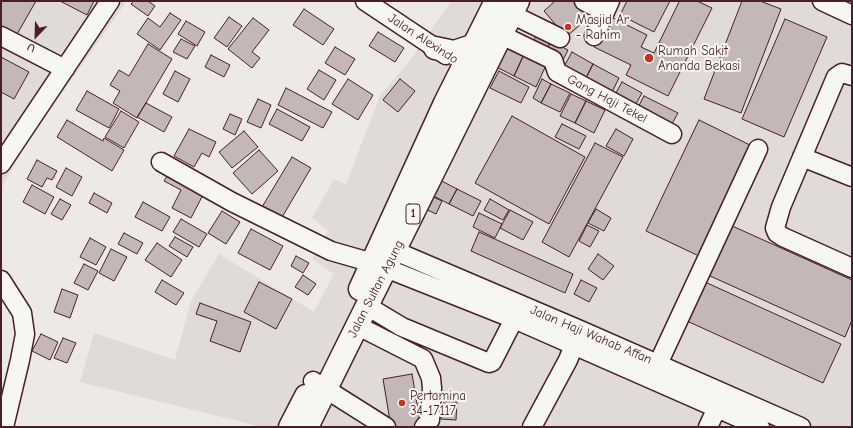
<!DOCTYPE html>
<style>
body{margin:0}
#map{position:relative;width:853px;height:428px;overflow:hidden;background:#ece9e6;font-family:"Comic Neue",sans-serif}
canvas{display:block}
.frame{position:absolute;inset:0;border:2px solid #4a1f2b;pointer-events:none}
.north{position:absolute;left:16px;top:16px;width:40px;height:40px;-webkit-text-stroke:3px #f6f6f2;paint-order:stroke;rotate:203deg;font-size:11px;font-weight:700;line-height:16px;text-align:center;color:#4a1f2b}
.north::after{content:'';display:block;margin:auto;width:14px;height:18px;background:#4a1f2b;clip-path:polygon(50% 0,100% 100%,50% 72%,0 100%)}
</style>
<div id="map">
<canvas width="853" height="428"></canvas>
<div class="frame"></div>
<div class="north">U</div>
</div>
<script>
const ctx = document.querySelector('canvas').getContext('2d');
ctx.lineJoin = 'round';
function paint(path, color) { ctx.fillStyle = color; ctx.fill(path, 'evenodd'); }
const shape = rows => new Path2D(rows.map(r => 'M' + r).join(''));
function strokePath(path, color, width, dash) { ctx.strokeStyle = color; ctx.lineWidth = width; ctx.lineCap = dash ? 'butt' : 'round'; ctx.setLineDash(dash || []); ctx.stroke(path); }
function label(font, color, halo, rows, align = 'center') {
  ctx.font = font + ' "Comic Neue",sans-serif'; ctx.lineWidth = 4; ctx.setLineDash([]); ctx.textBaseline = 'middle'; ctx.strokeStyle = halo; ctx.fillStyle = color; for (const [text, x, y, turn = 0] of rows) {
    ctx.save(); ctx.translate(x, y); ctx.rotate((+turn || 0) * Math.PI / 180); ctx.textAlign = isNaN(turn) ? turn : align; if (halo) ctx.strokeText(text, 0, 0); ctx.fillText(text, 0, 0); ctx.restore();
  }
}
paint(shape([
 [1,1,127,1,27,143,1,189],
 [451,1,852,1,852,427,300,427,302,423,278,427,263,427,80,382,94,333,175,360,191,301,219,254,314,312,334,274,312,259,328,230,312,218,334,179,346,184,380,96,412,58]
]), '#e0dad8');
const building = shape([
 [1,1,36,1,16,36,1,28,1,1],
 [60,1,94,1,87,15,60,1],
 [134,1,148,1,155,6,148,16,131,4,134,1],
 [555,1,573,1,588,18,566,37,544,11,555,1],
 [627,1,670,1,654,32,620,15,627,1],
 [678,1,697,1,712,8,668,96,626,75,631,65,594,47,609,16,647,35,641,47,654,53,679,2,678,1],
 [742,1,760,1,781,9,741,113,704,99,742,1],
 [304,9,334,29,323,45,293,25,304,9],
 [170,13,181,20,160,50,137,34,148,18,160,27,170,13],
 [229,17,242,26,227,47,214,38,229,17],
 [253,18,269,30,252,52,260,58,252,68,228,49,253,18],
 [785,19,827,37,784,137,742,119,785,19],
 [186,21,205,32,197,46,178,34,186,21],
 [378,32,404,48,395,62,369,46,378,32],
 [500,34,526,50,514,76,489,63,500,34],
 [537,34,551,41,544,55,530,48,537,34],
 [181,39,195,46,187,59,173,52,181,39],
 [551,41,568,50,561,64,544,55,551,41],
 [148,44,172,59,137,118,113,103,120,91,110,85,119,70,129,76,148,44],
 [335,47,355,59,345,75,325,63,335,47],
 [526,50,548,61,536,87,514,76,526,50],
 [572,52,593,64,583,84,561,72,572,52],
 [211,55,230,65,224,77,205,67,211,55],
 [1,57,29,72,14,99,1,92,1,57],
 [593,64,619,78,609,98,583,84,593,64],
 [319,70,336,80,324,100,307,89,319,70],
 [175,71,190,79,178,102,163,94,175,71],
 [499,71,529,87,521,103,490,88,499,71],
 [348,79,373,95,358,120,332,104,348,79],
 [400,79,415,91,398,112,383,100,400,79],
 [542,79,551,84,541,103,533,98,542,79],
 [622,82,642,93,632,111,612,100,622,82],
 [551,84,570,93,560,112,541,103,551,84],
 [286,88,332,112,323,128,278,105,286,88],
 [87,91,119,109,109,128,76,110,87,91],
 [571,94,586,101,575,123,560,116,571,94],
 [644,96,678,113,669,129,636,111,644,96],
 [258,99,271,105,261,128,247,122,258,99],
 [586,101,605,110,594,133,575,123,586,101],
 [146,103,172,117,164,132,137,117,146,103],
 [277,109,310,127,302,141,269,124,277,109],
 [121,111,139,122,124,148,105,137,121,111],
 [230,114,242,119,235,135,223,129,230,114],
 [512,116,585,157,549,224,475,183,512,116],
 [67,120,103,141,104,138,124,150,112,171,57,137,67,120],
 [699,120,752,146,699,256,646,231,699,120],
 [562,124,586,136,579,149,555,137,562,124],
 [189,129,216,142,209,157,202,153,194,167,174,156,189,129],
 [616,129,633,139,624,156,606,146,616,129],
 [244,131,258,147,232,168,219,152,244,131],
 [595,143,623,157,569,257,542,242,595,143],
 [259,150,278,171,252,194,233,173,259,150],
 [292,157,311,168,281,219,262,207,292,157],
 [37,160,57,171,52,180,47,178,42,187,27,179,37,160],
 [66,168,82,177,72,196,56,187,66,168],
 [169,173,205,191,191,218,172,208,181,190,164,181,169,173],
 [434,177,457,189,449,204,426,192,434,177],
 [32,185,54,197,45,214,23,202,32,185],
 [457,189,481,201,473,216,449,204,457,189],
 [94,193,112,203,107,213,89,203,94,193],
 [427,194,442,201,436,214,421,207,427,194],
 [60,199,71,205,62,220,51,214,60,199],
 [490,199,509,210,503,220,484,210,490,199],
 [143,202,170,217,162,231,135,217,143,202],
 [596,209,611,218,604,231,588,223,596,209],
 [510,210,533,222,523,240,500,228,510,210],
 [222,211,240,222,226,244,208,233,222,211],
 [479,213,502,224,495,238,473,227,479,213],
 [181,219,207,234,199,247,173,232,181,219],
 [587,225,599,231,590,247,579,241,587,225],
 [730,225,852,280,852,320,845,337,708,275,730,225],
 [251,229,283,246,270,270,238,253,251,229],
 [479,232,573,274,565,293,471,251,479,232],
 [124,233,143,243,137,254,118,244,124,233],
 [175,237,193,247,187,257,169,246,175,237],
 [90,238,106,247,96,265,80,257,90,238],
 [157,243,182,260,171,277,145,260,157,243],
 [111,249,127,257,114,281,99,273,111,249],
 [598,254,614,266,603,280,588,269,598,254],
 [296,256,309,263,303,273,291,266,296,256],
 [84,264,98,271,88,290,74,283,84,264],
 [303,275,316,284,308,295,295,287,303,275],
 [162,280,184,293,176,305,155,292,162,280],
 [581,280,597,288,589,302,574,294,581,280],
 [259,282,292,299,276,329,244,312,259,282],
 [705,282,841,344,823,383,687,321,705,282],
 [62,289,78,295,70,318,54,312,62,289],
 [200,303,251,322,240,352,210,341,217,321,196,314,200,303],
 [41,334,58,342,50,360,32,351,41,334],
 [63,338,76,343,67,363,54,358,63,338],
 [412,374,421,427,391,427,383,379,412,374],
 [444,401,457,402,456,420,441,419,444,401]
]);
paint(building, '#c4b7b7');
strokePath(building, '#4a1f2b', 1);
const minor = shape([
 [365,1,446,55],
 [584,1,605,12],
 [822,1,852,15],
 [511,14,560,38],
 [489,29,553,60,557,72,672,134],
 [1,36,65,69],
 [594,36,610,1],
 [852,76,842,73,836,77,781,207,775,228,777,233,783,237,852,268],
 [802,157,852,177],
 [161,162,232,202,331,251,373,263,514,319,760,427],
 [1,164,110,1],
 [383,244,395,251,580,330,801,427],
 [1,280,22,313,25,334,20,360,4,427],
 [367,306,402,327,489,363,492,362,514,319],
 [358,326,423,359,431,378,432,388,430,420,424,427],
 [658,364,758,149],
 [313,381,386,427],
 [532,427,568,360,578,335],
 [708,427,722,397]
]);
const highway = shape([
 [435,48,454,52,475,45],
 [360,289,445,103,496,1],
 [290,427,306,396],
 [307,427,518,1]
]);
strokePath(minor, '#4a1f2b', 21);
strokePath(highway, '#4a1f2b', 25);
strokePath(minor, '#f6f6f2', 18);
strokePath(highway, '#f6f6f2', 22);
for (const [x, y, r, color] of [
 [568,27,4,"#c8321e"],
 [649,58,5,"#c8321e"],
 [402,403,4,"#c8321e"]
]) { const dot = new Path2D(); dot.arc(x, y, r, 0, 2 * Math.PI); ctx.fillStyle = color; ctx.fill(dot); strokePath(dot, '#f6f6f2', 1.5); }
for (const [x, y, w] of [
 [413,214,14]
]) { const box = new Path2D(); box.roundRect(x - w / 2, y - 10, w, 20, 3); ctx.fillStyle = '#f6f6f2'; ctx.fill(box); strokePath(box, '#4a1f2b', 1); }
label('bold 12px', '#4a1f2b', null, [
 ["1",413,214]
]);
label('13px', '#4a1f2b', '#f6f6f2', [
 ["Masjid Ar",576,20],
 ["- Rahim",576,35],
 ["Rumah Sakit",658,51],
 ["Ananda Bekasi",658,66],
 ["Pertamina",410,396],
 ["34-17117",410,411]
], 'left');
label('13px', '#4a1f2b', '#f6f6f2', [
 ["Jalan Alexindo",423,39,33],
 ["Gang Haji Tekel",607,99,28],
 ["Jalan Sultan Agung",376,289,-63],
 ["Jalan Haji Wahab Affan",591,335,23]
]);
</script>
